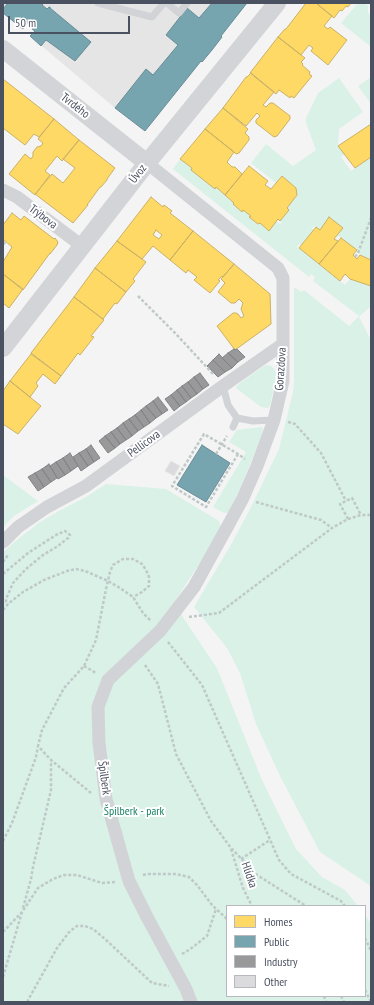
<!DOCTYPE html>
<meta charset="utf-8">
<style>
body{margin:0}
#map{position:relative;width:374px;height:1005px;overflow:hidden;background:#f4f4f4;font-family:"PT Sans Narrow",sans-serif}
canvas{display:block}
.frame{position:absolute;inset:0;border:4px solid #4a5160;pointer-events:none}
.legend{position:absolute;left:226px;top:905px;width:140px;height:92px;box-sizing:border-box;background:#fff;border:1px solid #b7b9bf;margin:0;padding:5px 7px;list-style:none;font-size:12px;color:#4a5160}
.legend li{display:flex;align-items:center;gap:8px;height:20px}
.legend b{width:20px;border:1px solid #b7b9bf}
.scale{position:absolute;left:8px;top:16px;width:122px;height:18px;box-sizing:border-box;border:2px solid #4a5160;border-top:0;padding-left:5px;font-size:12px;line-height:14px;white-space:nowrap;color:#4a5160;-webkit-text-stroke:3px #fff;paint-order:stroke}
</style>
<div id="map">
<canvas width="374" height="1005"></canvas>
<div class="frame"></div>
<ul class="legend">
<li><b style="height:11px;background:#ffd966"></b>Homes</li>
<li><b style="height:11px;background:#76a5af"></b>Public</li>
<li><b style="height:11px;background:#999"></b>Industry</li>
<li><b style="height:11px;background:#dbdbdd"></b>Other</li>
</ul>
<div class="scale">50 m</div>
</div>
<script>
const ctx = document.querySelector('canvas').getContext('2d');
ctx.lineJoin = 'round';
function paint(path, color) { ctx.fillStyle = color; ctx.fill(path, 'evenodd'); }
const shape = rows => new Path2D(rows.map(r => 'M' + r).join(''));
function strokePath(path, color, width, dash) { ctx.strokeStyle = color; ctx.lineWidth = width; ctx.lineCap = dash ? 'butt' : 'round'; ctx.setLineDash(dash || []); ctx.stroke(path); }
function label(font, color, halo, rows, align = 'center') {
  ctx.font = font + ' "PT Sans Narrow",sans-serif'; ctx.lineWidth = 4; ctx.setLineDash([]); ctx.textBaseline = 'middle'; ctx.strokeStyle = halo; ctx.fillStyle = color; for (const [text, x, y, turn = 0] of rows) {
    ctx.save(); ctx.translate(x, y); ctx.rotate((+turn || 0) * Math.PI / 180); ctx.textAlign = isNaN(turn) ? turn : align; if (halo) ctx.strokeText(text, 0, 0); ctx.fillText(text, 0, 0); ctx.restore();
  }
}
paint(shape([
 [3,3,247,3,221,36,222,37,212,50,202,62,200,62,115,108,30,36,34,31,32,29,34,26,28,22,23,29,3,13]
]), '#e6e5e6');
paint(shape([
 [358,3,364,3,368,6,368,13,371,16,371,47,341,23],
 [371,77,371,104,358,86],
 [339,78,363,112,339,129,338,146,345,154,341,157,351,171,371,157,371,259,360,255,357,250,337,235,329,218,320,230,314,226,312,229,314,230,301,245,299,244,297,247,345,285,350,279,371,286,371,306,359,317,371,340,371,886,320,852,280,776,256,724,240,673,227,648,194,607,233,541,252,505,279,449,293,392,294,380,294,287,301,292,304,290,349,326,359,316,313,281,315,277,311,274,309,277,173,169,180,159,192,168,191,170,215,189,216,187,234,203,233,204,241,211,243,210,251,216,249,217,258,224,260,223,269,230,276,221,280,224,282,222,280,221,287,208,297,195,296,188,282,176,276,183,251,163,266,144,293,166,316,150,306,123,306,118,318,93],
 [267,365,271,366,274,369,276,373,274,388,270,405,268,408,261,407,236,388,236,387,240,383,264,366],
 [261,427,263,428,261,437,242,484,229,511,227,513,224,513,213,507,246,452,229,442,237,430],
 [3,475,38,501,14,516,3,527],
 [106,484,166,489,219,521,221,527,207,552,175,601,184,619,217,668,262,780,296,849,322,877,345,890,358,906,227,906,227,996,365,996,365,915,371,924,371,1002,3,1002,3,552,18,539,40,522,57,512,86,497]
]), '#daf1e8');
const homes = shape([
 [306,3,316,3,332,16,324,26,328,29,330,27,347,40,328,65,311,51,313,48,309,45,301,55,278,37,285,29,286,29,306,3],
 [316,3,351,3,348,7,346,6,342,11,340,10,334,18,316,3],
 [278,37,305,58,301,62,303,64,302,65,310,72,309,74,312,76,294,98,291,96,290,98,279,90,276,94,250,73,278,37],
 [251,73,274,92,263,105,266,107,270,103,273,103,290,116,290,119,277,136,274,137,256,123,256,120,260,116,257,113,246,126,223,108,246,77,247,77,251,73],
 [3,79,54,119,39,137,34,134,25,145,3,128,3,79],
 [223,108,248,129,245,133,249,137,249,140,239,153,236,154,234,152,205,129,223,108],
 [54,119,79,140,62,161,57,156,45,171,50,175,35,195,9,174,25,154,31,159,33,156,33,152,37,147,41,146,43,143,38,139,54,119],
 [371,124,371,157,355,168,338,146,371,124],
 [205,129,234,152,227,162,232,167,235,167,242,174,225,195,216,187,215,189,191,170,192,168,180,159,205,129],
 [79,140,115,168,107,179,107,180,101,187,100,187,87,205,88,205,73,223,35,194,52,174,63,183,75,168,63,159,79,140],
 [249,166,268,181,265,185,271,189,282,176,296,188,297,195,287,208,289,210,280,221,278,219,269,231,260,223,258,224,249,217,251,216,243,210,242,212,233,204,234,203,225,195,249,166],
 [151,197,163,207,164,205,172,211,170,213,193,231,170,260,153,246,142,259,117,241,151,197],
 [156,230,162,235,159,239,153,235,156,230],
 [12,213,21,220,24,216,54,239,55,238,58,242,57,245,50,254,50,253,23,290,3,274,3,262,12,247,3,239,3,225,12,213],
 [329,217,343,228,334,239,338,241,319,264,299,248,316,227,320,230,329,217],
 [193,231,234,264,223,277,222,276,218,280,220,281,210,293,194,280,197,277,188,270,186,273,170,260,193,231],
 [341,238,357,250,353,255,357,259,360,255,371,260,371,286,350,279,345,274,340,281,319,264,341,238],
 [117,241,146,262,133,279,135,281,126,292,95,268,117,241],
 [234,264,270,294,271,324,235,350,217,326,233,313,236,313,238,314,241,318,244,316,241,309,243,303,239,299,235,303,231,303,218,292,225,283,221,279,234,264],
 [95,268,126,292,117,304,115,303,103,319,74,297,95,268],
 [3,274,23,289,9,308,3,303,3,274],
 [74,297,104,320,91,336,94,337,80,355,78,353,61,376,31,353,74,297],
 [31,354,61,376,55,384,43,374,36,383,38,386,30,397,10,381,31,354],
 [10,381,41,406,18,434,3,424,3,391,10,381]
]);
paint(homes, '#ffd966');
strokePath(homes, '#c9b064', 1);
const public = shape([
 [8,3,44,3,42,5,47,9,49,7,50,7,50,8,91,42,75,61,46,40,41,46,30,36,35,31,32,29,34,26,28,22,23,29,3,13,3,9,8,3],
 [212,3,247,3,221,36,222,37,212,50,202,62,201,61,145,131,115,108,146,69,153,75,178,45,166,35,187,8,199,18,212,3],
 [202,445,230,463,206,502,177,485,202,445]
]);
paint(public, '#76a5af');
strokePath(public, '#698c97', 1);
const industry = shape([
 [234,349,235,350,237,349,245,357,238,362,228,353,234,349],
 [228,353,238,362,232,368,222,358,228,353],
 [219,354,232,368,225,372,213,360,219,354],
 [213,360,225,372,218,377,207,366,213,360],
 [200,373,209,385,203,389,194,377,200,373],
 [194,377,203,389,197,394,188,382,194,377],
 [188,382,197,394,191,398,182,386,188,382],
 [182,386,191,398,186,402,177,390,182,386],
 [177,390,186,402,180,406,171,395,177,390],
 [171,395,180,406,174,411,165,399,171,395],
 [158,397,168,410,162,414,153,401,158,397],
 [153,401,162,414,156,418,146,406,153,401],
 [146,406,156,418,150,423,141,410,146,406],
 [141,410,150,423,144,427,135,415,141,410],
 [135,415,144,427,138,431,129,419,135,415],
 [129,419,138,431,132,436,123,423,129,419],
 [123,423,132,436,126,440,117,428,123,423],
 [117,428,126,440,120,444,111,432,117,428],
 [111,432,120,444,115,448,105,436,111,432],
 [105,436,115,448,108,453,99,441,105,436],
 [91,445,100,458,94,462,86,449,91,445],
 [86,449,94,462,88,466,79,453,86,449],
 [70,453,78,466,71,471,63,458,70,453],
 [79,453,88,466,81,471,73,457,79,453],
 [63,458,71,471,65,475,56,462,63,458],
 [56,462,65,475,58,479,50,466,56,462],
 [49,464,57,478,51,482,42,469,49,464],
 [42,469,51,482,44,487,35,473,42,469],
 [35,473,44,487,38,491,28,477,35,473]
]);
paint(industry, '#999');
strokePath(industry, '#818388', 1);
const building = shape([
 [171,461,180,466,174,476,165,471,171,461]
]);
paint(building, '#dbdbdd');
strokePath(building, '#e5e5e6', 1);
strokePath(shape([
 [3,244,6,242],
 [355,257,358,253,371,218],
 [138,296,176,334,214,375],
 [288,422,295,424,321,453,346,501],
 [216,454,227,436],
 [238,454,206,507,172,486,204,434,238,454,245,459],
 [256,502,321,520,332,528],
 [348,519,340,504,352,498,361,515],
 [3,562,8,555],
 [3,574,28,553,56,535,65,531,70,535,68,538,58,546,43,555,26,569,13,583,6,599,6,602,8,604],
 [3,610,8,604,23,592,44,580,67,571,76,569,85,571,108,581,120,588,133,597,143,613,151,621],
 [189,617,219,613,332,528,348,519,361,515,371,515],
 [168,642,202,685,279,860,291,874,341,901,345,906],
 [145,665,158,684,176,754,211,821,231,848,257,875,306,906],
 [84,666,96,673],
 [91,793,51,760,38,746,42,730,64,688,84,666,96,640,106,589,110,572,113,565,123,559,133,559,142,564,146,570,149,577,149,586,142,592,133,597],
 [3,841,12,823,36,757,38,746],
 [231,849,243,888,252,906],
 [241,859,270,840],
 [143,875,147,874,176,874,189,877,197,885,212,905,227,919],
 [23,908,31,879,33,867,51,790,51,760],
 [3,932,22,912],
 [365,938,371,951],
 [182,954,189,950,207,936,216,909],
 [3,977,22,912,38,888,53,879,64,875,77,875,102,883,115,882],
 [365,990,371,1002],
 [324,996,326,1002],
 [341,996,344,1002],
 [27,1002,57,948,70,931,77,926,85,926,93,929,105,939,152,983,169,986]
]), '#bec9c8', 2.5, [3, 2]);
strokePath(shape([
 [98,3,152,17,164,3],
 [167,3,179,13,187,3],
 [223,386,228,405,237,418,253,421,274,420],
 [233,427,237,418]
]), '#d2d3d6', 7);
strokePath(shape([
 [147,163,278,268,283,278,283,381,274,420,257,466,243,498,230,522,194,587,160,631,108,680,98,707,99,743,106,799,129,881,147,917,186,989,191,1002],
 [3,190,17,197,82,246],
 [3,542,18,527,47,507,86,486,223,386,283,344]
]), '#d2d3d6', 13);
strokePath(shape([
 [3,49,147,163],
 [3,348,147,163,277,3]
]), '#d3d4d7', 18);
label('12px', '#4a5160', '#fff', [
 ["Tvrdého",75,106,38],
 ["Úvoz",138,174,-52],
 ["Trýbova",43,217,37],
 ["Gorazdova",281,369,-86],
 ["Pellicova",144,444,-36],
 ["Špilberk",104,778,82],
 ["Hlídka",249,875,71]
]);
label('12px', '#1a8266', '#fff', [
 ["Špilberk - park",134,812]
]);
</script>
